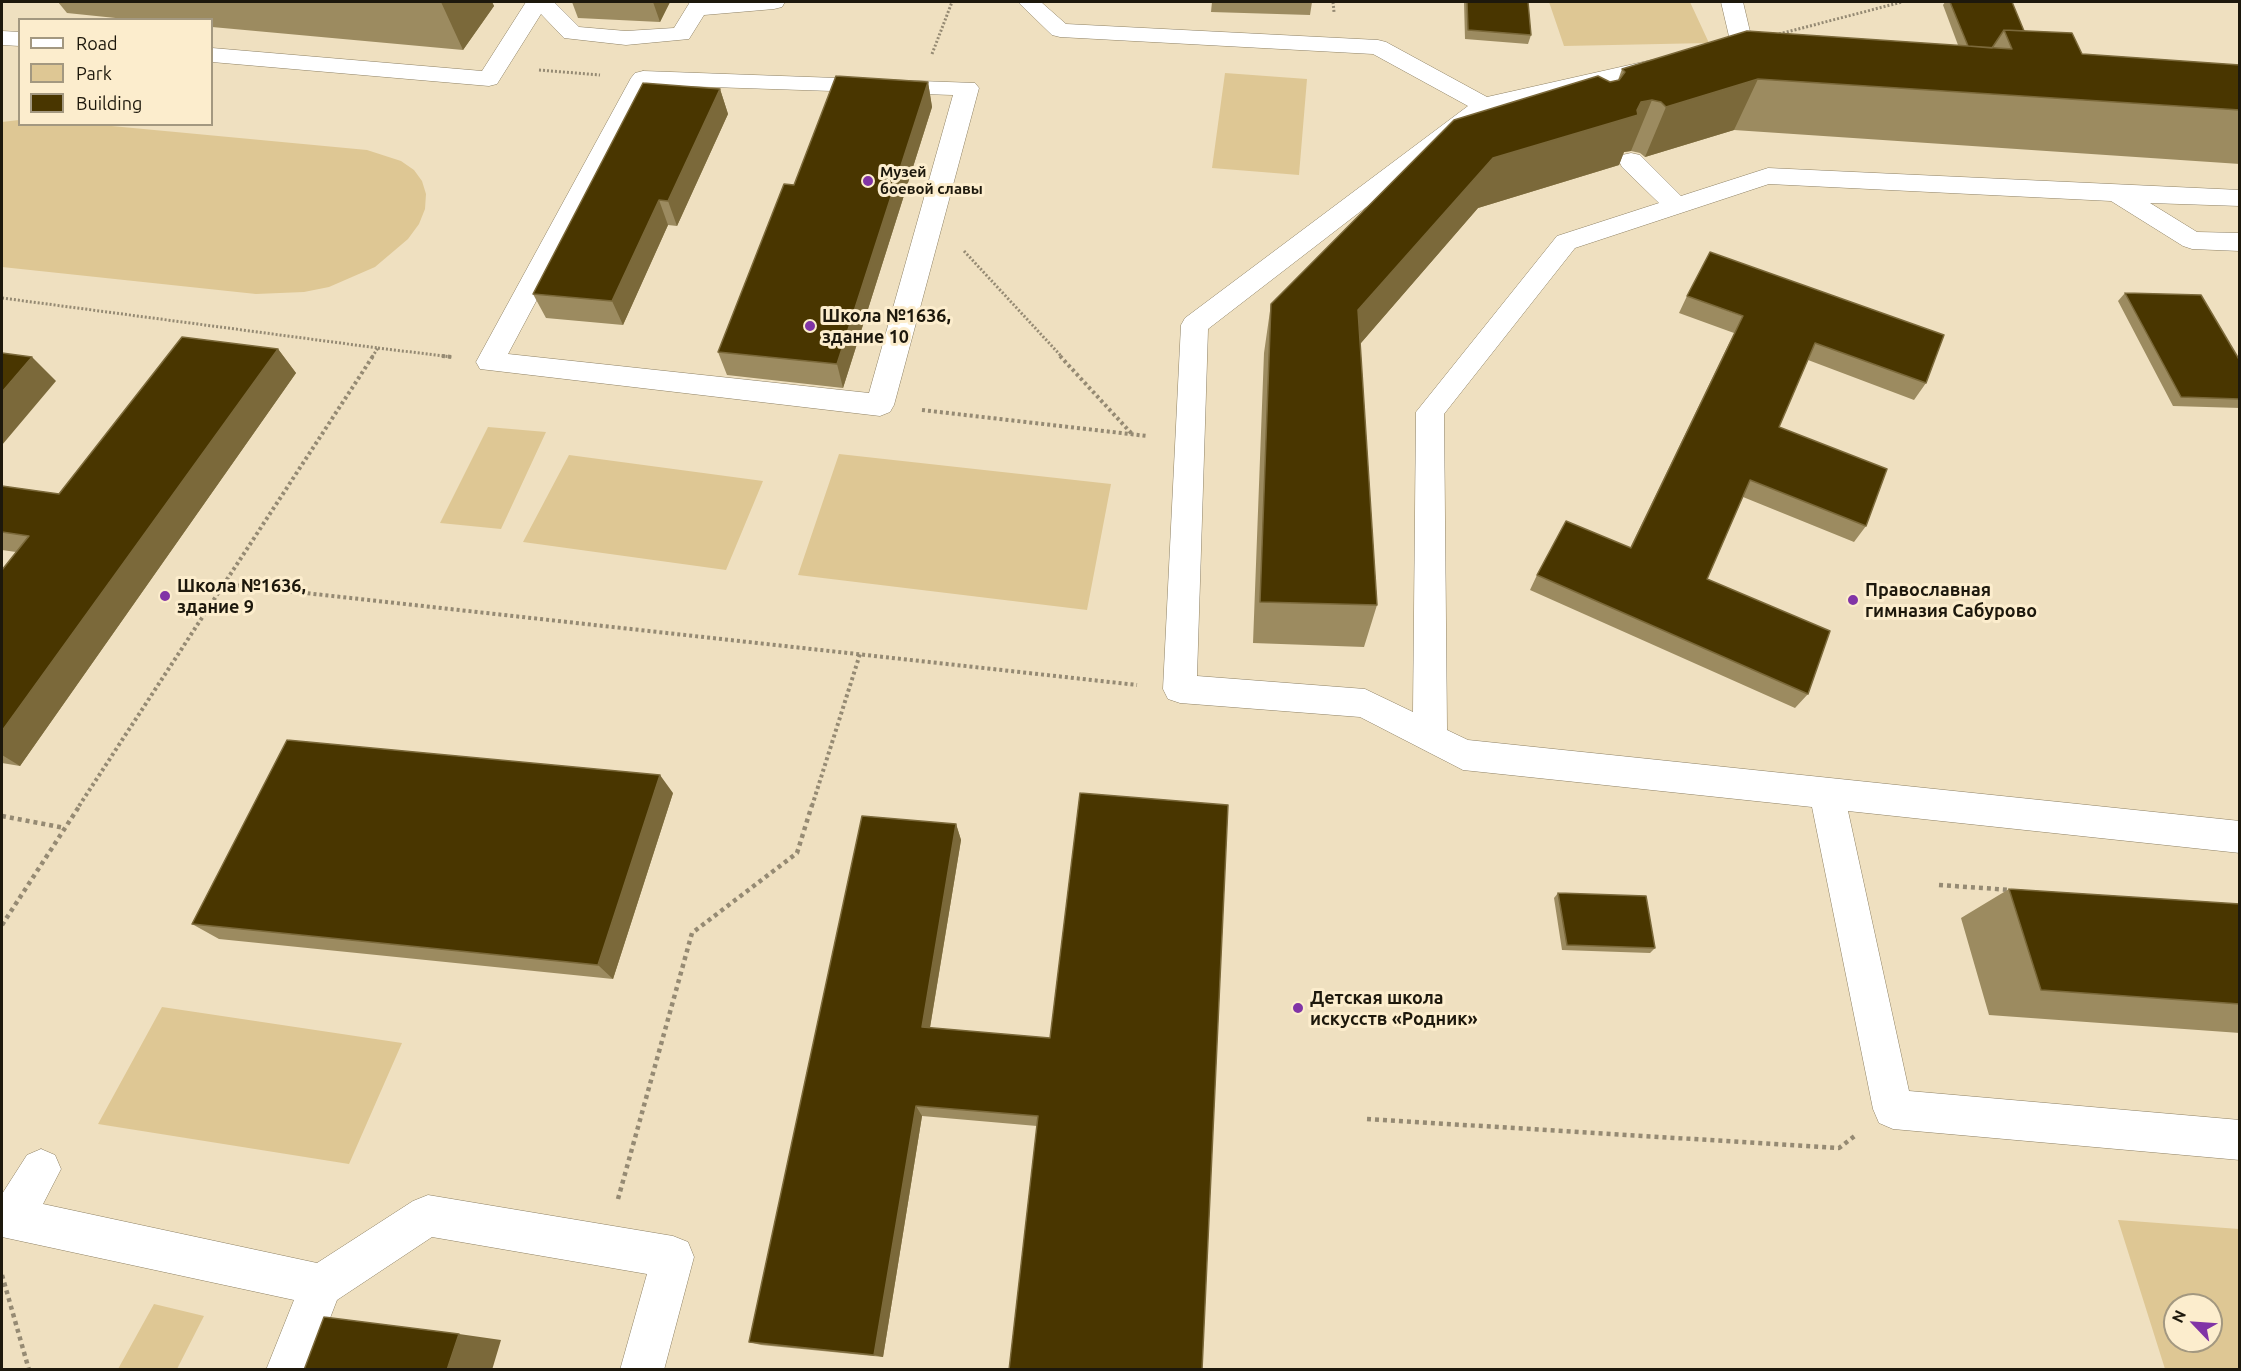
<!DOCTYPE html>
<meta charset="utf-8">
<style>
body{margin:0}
#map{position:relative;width:2241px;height:1371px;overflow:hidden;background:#efe0c0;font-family:Ubuntu,sans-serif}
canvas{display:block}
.frame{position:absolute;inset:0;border:3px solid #1d180c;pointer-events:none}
.legend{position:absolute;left:18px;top:18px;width:195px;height:108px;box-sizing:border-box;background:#fcedcd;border:2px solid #a39880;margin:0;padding:8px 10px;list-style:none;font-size:18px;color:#1d180c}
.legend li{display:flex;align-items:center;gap:12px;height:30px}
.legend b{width:30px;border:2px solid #a39880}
.north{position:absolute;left:2163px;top:1293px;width:60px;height:60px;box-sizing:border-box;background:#fcedcd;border:2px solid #a39880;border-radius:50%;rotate:295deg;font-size:16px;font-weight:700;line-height:24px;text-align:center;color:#1d180c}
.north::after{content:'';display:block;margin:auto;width:21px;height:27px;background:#8134a6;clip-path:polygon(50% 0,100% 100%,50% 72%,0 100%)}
</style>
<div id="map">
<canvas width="2241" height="1371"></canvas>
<div class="frame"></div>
<ul class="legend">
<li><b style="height:8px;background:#fff"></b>Road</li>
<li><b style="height:16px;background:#dec794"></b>Park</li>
<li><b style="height:16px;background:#493600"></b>Building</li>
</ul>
<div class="north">N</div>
</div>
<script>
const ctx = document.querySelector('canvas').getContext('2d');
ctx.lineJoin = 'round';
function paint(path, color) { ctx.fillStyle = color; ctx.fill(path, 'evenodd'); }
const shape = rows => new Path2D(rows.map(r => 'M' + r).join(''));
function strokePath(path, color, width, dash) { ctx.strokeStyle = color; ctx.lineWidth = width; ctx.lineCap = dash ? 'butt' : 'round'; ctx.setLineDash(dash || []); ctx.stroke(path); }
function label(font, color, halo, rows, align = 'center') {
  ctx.font = font + ' Ubuntu,sans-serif'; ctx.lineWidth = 6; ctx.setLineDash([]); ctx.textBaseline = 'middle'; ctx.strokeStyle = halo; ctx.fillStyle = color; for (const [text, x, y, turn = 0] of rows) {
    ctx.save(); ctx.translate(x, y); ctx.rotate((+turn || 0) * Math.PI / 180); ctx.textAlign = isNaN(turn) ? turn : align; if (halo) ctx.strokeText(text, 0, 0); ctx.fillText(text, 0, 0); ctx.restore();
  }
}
paint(shape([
 [1549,2,1690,2,1709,43,1564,46],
 [1225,73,1307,79,1299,175,1212,168],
 [19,120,20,124,101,125,367,150,401,161,414,170,422,181,426,194,425,209,419,224,408,239,375,267,329,287,304,292,256,294,2,267,2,122],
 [488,427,546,432,501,529,440,523],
 [839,454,1111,484,1087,610,798,575],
 [569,455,763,481,726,570,523,542],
 [162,1007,402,1043,349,1164,98,1124],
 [2118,1220,2239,1229,2239,1369,2165,1369],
 [2175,1305,2211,1305,2211,1341,2175,1341],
 [154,1304,204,1316,177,1369,118,1369]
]), '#dec794');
const minor = shape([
 [526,2,554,2,579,27,626,31,674,28,690,2,785,2,782,7,774,9,704,15,689,39,626,45,564,38,541,14,497,84,489,86,212,62,212,48,482,71,526,2],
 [1018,2,1041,2,1066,24,1378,40,1386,42,1487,97,1665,57,1673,59,1677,64,1673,69,1492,110,1208,329,1197,676,1365,689,1413,712,1416,412,1557,236,1659,203,1622,167,1619,161,1622,155,1631,153,1640,155,1681,196,1768,168,2240,190,2240,206,2150,203,2197,232,2240,233,2240,251,2192,249,2183,246,2111,201,1769,184,1575,248,1444,414,1447,730,1468,740,2240,821,2240,853,1848,811,1909,1091,2240,1120,2240,1160,1893,1129,1879,1123,1873,1109,1812,807,1463,770,1360,717,1180,703,1168,699,1163,689,1181,325,1185,318,1468,106,1373,54,1060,37,1052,35,1018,2],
 [1721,2,1743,2,1756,57,1753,62,1724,63,1716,61,1713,56,1716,51,1732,49,1721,2],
 [2,31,20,32,20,46,2,45,2,31],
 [643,71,975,83,979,88,894,405,890,412,880,416,480,369,476,362,631,78,635,73,643,71],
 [651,85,953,95,869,393,508,354,651,85],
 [41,1149,55,1155,61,1169,43,1204,317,1263,413,1201,428,1195,673,1236,688,1242,694,1257,664,1370,620,1370,647,1274,432,1237,337,1300,310,1370,266,1370,294,1300,2,1237,2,1194,27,1155,41,1149]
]);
strokePath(minor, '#8e8164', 1);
strokePath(shape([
 [1333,2,1334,12],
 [1779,34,1902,2],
 [932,54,952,2],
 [539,70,600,75],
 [964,251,1062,357],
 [2,298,378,348,372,357],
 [378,348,452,357]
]), '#958a73', 3, [2, 2]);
strokePath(shape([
 [442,356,452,357],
 [1060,356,1132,434],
 [922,410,1147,436],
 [224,584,1137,685],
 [79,806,373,356],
 [812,806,860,654]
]), '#958a73', 4, [3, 3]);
strokePath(shape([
 [2,816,65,828],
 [1939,885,2011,890],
 [2,925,80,805],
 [1367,1119,1839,1148,1856,1135],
 [618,1199,692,933,797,853,812,805],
 [2,1275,29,1370]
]), '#958a73', 4.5, [4, 4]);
paint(minor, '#fff');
paint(shape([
 [58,2,492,2,494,6,463,50,212,27,212,20,135,20,67,13],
 [572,2,670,2,660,22,578,18],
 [1212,2,1312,2,1310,15,1211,12],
 [1464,2,1528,2,1531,35,1528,44,1465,39],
 [1830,2,1875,2,1874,3],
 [1945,2,2012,2,2024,31,2082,54,2240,65,2240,164,1734,130,1645,157,1640,153,1631,151,1624,152,1619,165,1478,208,1360,344,1377,605,1364,647,1253,643,1264,353,1271,304,1610,82,1618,80,1622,69,1958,45,1943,5],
 [928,82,932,107,843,388,727,375,718,352,794,185],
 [720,89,728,114,677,226,668,225,623,325,546,318,533,294],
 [2125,293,2240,361,2240,408,2173,406,2118,301],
 [1687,296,1926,383,1914,400,1808,360,1779,427,1866,526,1854,542,1743,497,1707,579,1808,694,1795,708,1530,590,1537,575,1630,548,1734,333,1679,313],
 [278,349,296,373,20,766,2,763,2,570,16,552,2,550,2,486,59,494],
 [673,793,613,979,219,939,192,924],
 [1228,805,1037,1126,922,1116,883,1357,761,1345,749,1342,956,824,961,840,930,1028,1050,1038],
 [2009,889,2240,904,2240,1033,1989,1015,1961,918],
 [1558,893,1655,948,1650,953,1562,950,1554,898]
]), '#9c8b60');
paint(shape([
 [441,2,492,2,494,6,463,50],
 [653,2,670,2,660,22],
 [1758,79,1734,130,1645,157,1666,107],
 [928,82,932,107,843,388,837,364],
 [720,89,728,114,677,226,668,201],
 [1652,100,1631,151,1624,152,1619,165,1478,208,1348,358,1358,310,1493,158,1637,110,1641,102],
 [659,200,668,225,623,325,612,301],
 [278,349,296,373,20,766,2,755,2,731],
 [32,357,56,381,2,445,2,392],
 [660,775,673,793,613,979,598,965],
 [956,824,961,840,928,1039,922,1027],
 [916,1106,922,1116,883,1357,874,1355],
 [459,1334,501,1340,492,1370,447,1370]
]), '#7b693a');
const building = shape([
 [1467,2,1528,2,1531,35,1468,30,1467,2],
 [1950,2,2012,2,2024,31,2004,30,1992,48,1968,46,1950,2],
 [2004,30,2072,33,2082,54,2240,65,2240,110,1758,79,1666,107,1661,102,1652,100,1641,102,1637,110,1638,115,1493,158,1358,310,1377,605,1260,602,1271,304,1454,120,1598,76,1610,82,1619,80,1625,72,1622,69,1747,31,2012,49,2004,30],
 [836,76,928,82,837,364,718,352,784,184,794,185,836,76],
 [643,83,720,89,668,201,659,200,612,301,533,294,643,83],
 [1710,252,1944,335,1926,383,1815,343,1779,427,1887,469,1866,526,1750,480,1707,579,1830,631,1808,694,1537,575,1566,521,1631,548,1743,316,1687,296,1710,252],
 [2125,293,2201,295,2240,361,2240,399,2181,397,2125,293],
 [182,337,278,349,2,731,2,570,29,536,2,532,2,486,59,494,182,337],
 [2,353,32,357,2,392,2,353],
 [287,740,660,775,598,965,192,924,287,740],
 [1080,793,1228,805,1202,1370,1009,1370,1038,1116,916,1106,874,1355,749,1342,862,816,956,824,922,1027,1050,1038,1080,793],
 [2009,889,2240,904,2240,1004,2041,990,2009,889],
 [1558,893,1646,896,1655,948,1567,945,1558,893],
 [324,1317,459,1334,447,1370,304,1370,324,1317]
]);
paint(building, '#493600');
strokePath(building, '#7b693a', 1.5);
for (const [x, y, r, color] of [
 [868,181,6,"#8134a6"],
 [810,326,6,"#8134a6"],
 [165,596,6,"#8134a6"],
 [1853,600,6,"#8134a6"],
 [1298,1008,6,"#8134a6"]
]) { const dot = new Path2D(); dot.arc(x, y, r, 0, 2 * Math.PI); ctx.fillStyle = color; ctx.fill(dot); strokePath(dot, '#fcedcd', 2); }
label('bold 15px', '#1d180c', '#fcedcd', [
 ["Музей",880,172],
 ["боевой славы",880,189]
], 'left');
label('bold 18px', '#1d180c', '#fcedcd', [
 ["Школа №1636,",822,316],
 ["здание 10",822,337],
 ["Школа №1636,",177,586],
 ["здание 9",177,607],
 ["Православная",1865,590],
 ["гимназия Сабурово",1865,611],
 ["Детская школа",1310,998],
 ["искусств «Родник»",1310,1019]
], 'left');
</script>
